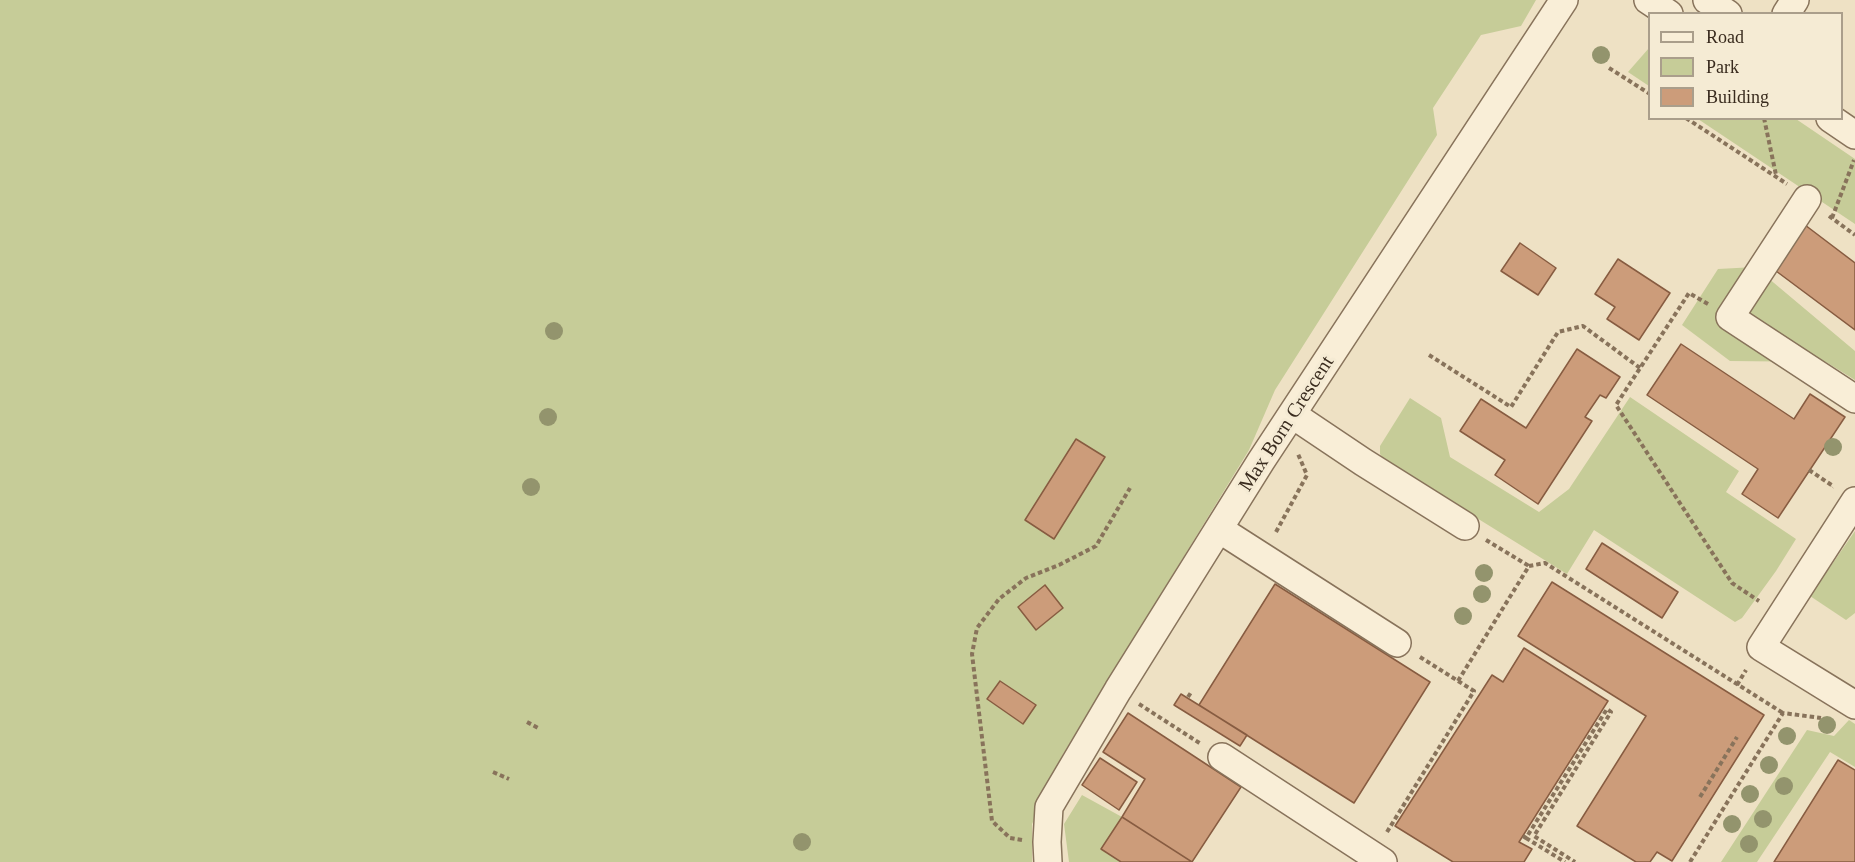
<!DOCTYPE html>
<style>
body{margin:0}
#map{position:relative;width:1855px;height:862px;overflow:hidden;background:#eee1c4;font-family:"Times New Roman",serif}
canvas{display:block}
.legend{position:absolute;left:1648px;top:12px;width:195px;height:108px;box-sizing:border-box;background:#f5ebd4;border:2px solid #aa9e8b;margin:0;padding:8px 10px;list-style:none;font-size:18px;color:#392b1e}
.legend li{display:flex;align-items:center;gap:12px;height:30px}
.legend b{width:30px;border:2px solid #aa9e8b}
</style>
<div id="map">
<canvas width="1855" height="862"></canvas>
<ul class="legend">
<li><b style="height:8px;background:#f9eed7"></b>Road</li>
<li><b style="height:16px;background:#c6cc98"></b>Park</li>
<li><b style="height:16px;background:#cc9c7a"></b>Building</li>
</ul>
</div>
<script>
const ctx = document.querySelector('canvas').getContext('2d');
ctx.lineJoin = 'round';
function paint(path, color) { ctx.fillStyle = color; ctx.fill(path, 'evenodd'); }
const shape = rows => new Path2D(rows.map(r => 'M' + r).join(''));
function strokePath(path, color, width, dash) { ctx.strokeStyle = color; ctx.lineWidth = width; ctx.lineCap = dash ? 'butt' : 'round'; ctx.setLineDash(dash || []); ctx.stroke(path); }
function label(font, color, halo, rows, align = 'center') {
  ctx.font = font + ' "Times New Roman",serif'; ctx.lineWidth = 6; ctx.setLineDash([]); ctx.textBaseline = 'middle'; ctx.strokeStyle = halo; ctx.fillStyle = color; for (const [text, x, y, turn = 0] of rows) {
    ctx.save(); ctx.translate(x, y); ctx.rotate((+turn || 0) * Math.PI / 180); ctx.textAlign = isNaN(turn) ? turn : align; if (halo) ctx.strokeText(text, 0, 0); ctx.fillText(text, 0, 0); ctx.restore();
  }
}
paint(shape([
 [0,0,1536,0,1521,26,1481,35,1433,108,1437,135,1275,390,1249,450,1063,754,1045,794,1039,820,1034,820,1032,824,1032,862,0,862],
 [1649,48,1649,86,1628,72],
 [1698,119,1796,119,1855,159,1855,224],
 [1755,267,1855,351,1855,380,1826,362,1730,361,1682,325,1718,269],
 [1630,397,1739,471,1726,492,1796,539,1776,571,1742,618,1735,622,1594,530,1567,574,1385,461,1380,454,1380,446,1410,398,1441,418,1450,457,1539,512,1569,489],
 [1855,531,1855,613,1846,620,1810,596],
 [1849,720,1855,724,1855,767,1830,752,1757,862,1721,862,1807,730,1834,736],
 [1082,795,1122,817,1101,849,1121,862,1069,862,1064,824]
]), '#c6cc98');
const building = shape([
 [1805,225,1855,263,1855,330,1772,268,1805,225],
 [1520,243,1556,268,1538,295,1501,271,1520,243],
 [1618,259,1670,293,1639,340,1607,319,1615,307,1595,294,1618,259],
 [1681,344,1794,419,1810,394,1845,417,1778,518,1742,494,1758,469,1647,395,1681,344],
 [1577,349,1620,377,1606,398,1600,395,1585,417,1592,421,1538,504,1495,475,1505,460,1460,431,1481,399,1526,428,1577,349],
 [1076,439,1105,457,1054,539,1025,520,1076,439],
 [1602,543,1678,592,1662,618,1586,569,1602,543],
 [1552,582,1764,715,1672,861,1657,852,1650,862,1636,862,1577,826,1646,716,1518,636,1552,582],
 [1275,584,1430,682,1354,803,1199,705,1275,584],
 [1045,585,1063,608,1036,630,1018,607,1045,585],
 [1524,648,1608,701,1519,842,1532,849,1524,862,1453,862,1395,826,1492,675,1503,682,1524,648],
 [1000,681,1036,705,1023,724,987,699,1000,681],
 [1181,694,1247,735,1240,746,1174,705,1181,694],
 [1128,713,1241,787,1192,862,1122,817,1145,779,1103,752,1128,713],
 [1100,758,1137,782,1119,810,1082,785,1100,758],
 [1838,760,1855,770,1855,862,1774,862,1838,760],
 [1122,817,1192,862,1121,862,1101,849,1122,817]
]);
paint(building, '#cc9c7a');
strokePath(building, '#875c41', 1.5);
const minor = shape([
 [1648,0,1669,14],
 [1707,0,1728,14],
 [1786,14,1795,0],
 [1830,118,1855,135],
 [1807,199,1730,317,1855,399],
 [1293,415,1363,462,1465,526],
 [1855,501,1761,647,1855,705],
 [1219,529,1397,643],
 [1222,757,1383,862],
 [1048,862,1047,842,1049,807,1118,690,1261,461,1564,0]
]);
strokePath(minor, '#88735b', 30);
strokePath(shape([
 [1609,68,1650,94],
 [1686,118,1787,184],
 [1764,118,1776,175],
 [1829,216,1855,235],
 [1832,218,1854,160],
 [1708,304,1689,293,1616,405,1732,583,1759,601],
 [1429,355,1511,407,1558,332,1583,326,1640,368],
 [1809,470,1833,486,1832,487],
 [1276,532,1307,475,1298,454],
 [1486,540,1529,566],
 [1458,681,1529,566,1545,563,1783,713],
 [1737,685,1746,670],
 [1188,697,1192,691],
 [1139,704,1201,744],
 [527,722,540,729],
 [493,772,509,779],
 [1700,797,1737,737],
 [1387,832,1474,691,1420,657],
 [1523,836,1526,838,1607,709,1611,712,1534,836,1575,862],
 [1526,838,1565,862],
 [1022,840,1010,838,992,821,972,654,977,628,999,599,1026,578,1059,565,1096,546,1130,488],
 [1690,862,1783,713,1821,718]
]), '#88735b', 4, [4.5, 3]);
strokePath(minor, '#f9eed7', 27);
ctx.fillStyle = '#93946d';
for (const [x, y] of [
 [1601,55],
 [554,331],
 [548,417],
 [1833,447],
 [531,487],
 [1484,573],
 [1482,594],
 [1463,616],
 [1827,725],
 [1787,736],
 [1769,765],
 [1784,786],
 [1750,794],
 [1763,819],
 [1732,824],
 [802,842],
 [1749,844]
]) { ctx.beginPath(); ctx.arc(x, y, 9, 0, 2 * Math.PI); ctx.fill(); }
label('20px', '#392b1e', '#f5ebd4', [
 ["Max Born Crescent",1287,424,-57]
]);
</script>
